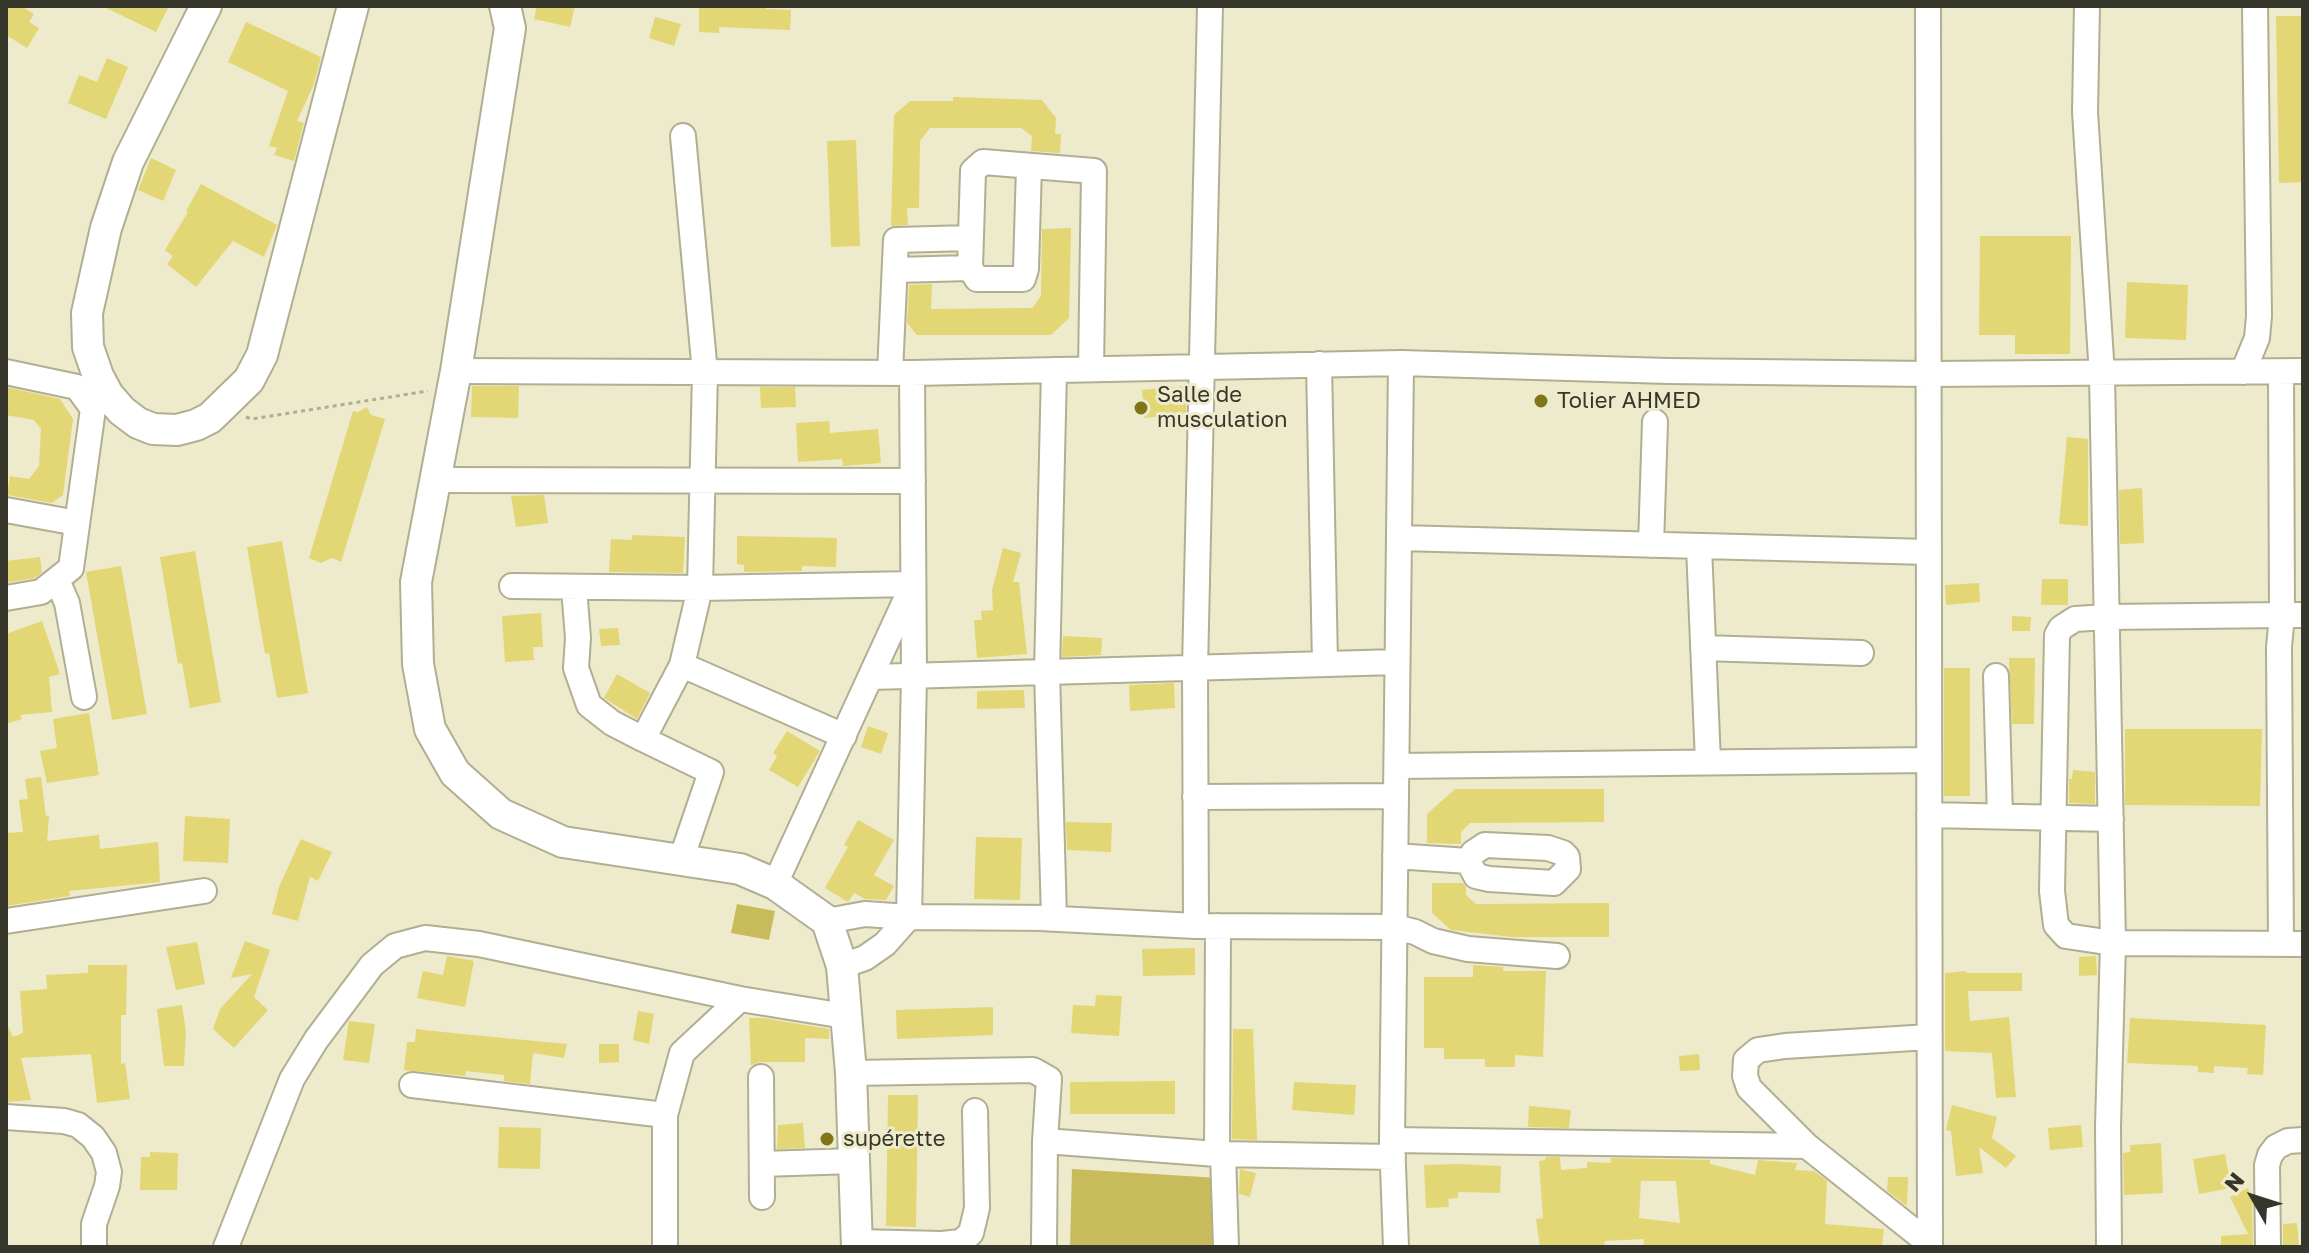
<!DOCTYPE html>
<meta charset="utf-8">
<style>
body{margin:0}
#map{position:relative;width:2309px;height:1253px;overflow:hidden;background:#eeebcc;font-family:"Golos Text",sans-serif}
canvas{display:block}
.frame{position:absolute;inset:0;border:8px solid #37362a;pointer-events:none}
.north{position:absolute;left:2213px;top:1157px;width:80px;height:80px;-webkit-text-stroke:6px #eeebcc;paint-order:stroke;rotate:309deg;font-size:22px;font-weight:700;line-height:32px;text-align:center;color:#37362a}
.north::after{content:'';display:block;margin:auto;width:28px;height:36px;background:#37362a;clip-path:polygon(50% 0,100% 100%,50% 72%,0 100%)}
</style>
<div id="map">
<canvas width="2309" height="1253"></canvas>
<div class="frame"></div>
<div class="north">N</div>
</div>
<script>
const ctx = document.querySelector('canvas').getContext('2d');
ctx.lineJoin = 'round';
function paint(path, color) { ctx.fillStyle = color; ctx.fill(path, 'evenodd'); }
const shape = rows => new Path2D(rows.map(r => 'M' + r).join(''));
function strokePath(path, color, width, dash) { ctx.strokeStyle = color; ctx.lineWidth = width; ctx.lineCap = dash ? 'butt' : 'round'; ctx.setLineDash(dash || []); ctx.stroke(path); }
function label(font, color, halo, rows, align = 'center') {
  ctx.font = font + ' "Golos Text",sans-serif'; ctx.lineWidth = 6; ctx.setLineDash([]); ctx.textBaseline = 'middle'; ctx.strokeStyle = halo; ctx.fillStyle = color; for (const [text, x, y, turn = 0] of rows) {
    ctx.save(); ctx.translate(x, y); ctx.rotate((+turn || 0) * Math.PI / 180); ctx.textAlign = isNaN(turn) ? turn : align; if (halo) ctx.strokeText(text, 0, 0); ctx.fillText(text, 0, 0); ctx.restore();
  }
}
paint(shape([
 [737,904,775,911,769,940,731,933],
 [1072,1169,1219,1178,1217,1247,1070,1247]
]), '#c7bb5c');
paint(shape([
 [6,6,21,6,34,14,29,22,39,28,27,48,6,35],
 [102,6,169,6,156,32],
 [537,6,575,6,570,27,534,19],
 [699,6,767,6,766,9,791,10,790,30,719,27,719,33,699,32],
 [2276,16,2303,16,2303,182,2279,183],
 [655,17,681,24,674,46,649,38],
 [246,22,321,57,314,84,297,121,304,123,294,161,274,155,277,148,269,146,288,91,228,62],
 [107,58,128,67,106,119,68,103,79,75,97,82],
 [953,97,1042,100,1056,118,1055,134,1061,134,1060,153,1031,151,1032,136,1021,128,930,128,920,141,919,208,907,208,908,225,891,226,894,115,910,101,953,101],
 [856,140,860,246,831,247,827,141],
 [151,158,176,170,163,201,138,190],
 [201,184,277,225,264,257,233,241,196,287,167,264,173,256,165,250,188,212,186,211],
 [1071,228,1069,318,1051,335,917,335,907,323,909,285,932,284,931,309,1032,308,1041,296,1042,229],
 [1980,236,2071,236,2070,354,2015,354,2015,335,1979,335],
 [2127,282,2188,285,2186,340,2125,338],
 [472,386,519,386,518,418,471,417],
 [1186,386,1186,414,1144,418,1142,390],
 [6,387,60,399,73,419,63,495,52,503,7,495,10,476,29,479,39,466,41,429,34,420,6,415],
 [760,387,795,387,796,407,761,408],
 [367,407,371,415,385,419,341,562,332,558,321,563,309,558,353,411,358,412],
 [829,421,830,433,878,429,881,463,843,466,842,459,798,462,796,423],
 [2067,437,2088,439,2088,526,2059,524],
 [2142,488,2144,543,2120,544,2119,490],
 [544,495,548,523,516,527,511,496],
 [632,535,685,537,683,573,609,572,611,539,632,540],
 [737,536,837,538,836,567,802,566,802,571,744,572,744,565,737,564],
 [282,541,308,693,277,698,269,653,265,654,247,547],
 [1003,548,1021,553,1013,582,1019,582,1027,654,977,658,974,620,982,620,981,611,993,610,992,590],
 [195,551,221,702,190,708,182,663,178,664,160,557],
 [40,557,42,572,35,578,6,583,6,561],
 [121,566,147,714,112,720,86,572],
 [2042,579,2068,579,2068,605,2041,605],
 [1979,583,1980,602,1946,605,1945,585],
 [541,613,543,647,533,647,534,660,505,662,502,616],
 [2012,616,2031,617,2030,631,2012,631],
 [42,621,60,674,49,677,52,712,20,715,22,719,6,724,6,634],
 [618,628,620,645,601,646,599,629],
 [1063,636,1102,638,1101,655,1062,657],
 [2009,658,2035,658,2034,724,2012,724],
 [1944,668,1970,668,1970,796,1944,796],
 [617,674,650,693,637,719,604,698],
 [1174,683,1175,708,1130,711,1129,685],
 [1024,690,1025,708,977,709,977,691],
 [89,713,99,775,47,783,40,751,57,748,53,719],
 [868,726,888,733,881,754,861,747],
 [2125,729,2262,729,2260,806,2125,805],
 [787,731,820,751,798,787,769,770,777,756,773,753],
 [2073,770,2095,772,2095,804,2069,803,2069,779,2072,779],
 [41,777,46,816,49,816,47,841,99,835,100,849,158,842,160,882,69,891,70,896,6,906,6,833,23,832,19,800,28,799,25,779],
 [1455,789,1604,789,1604,822,1470,823,1461,832,1461,844,1427,843,1427,814],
 [185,816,230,819,228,863,183,861],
 [858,820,894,840,874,875,894,886,886,900,865,899,854,893,848,902,825,888,848,847,844,845],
 [1066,822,1112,823,1111,852,1067,850],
 [976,837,1022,838,1020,900,974,899],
 [301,839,332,852,318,881,310,877,298,921,272,914,279,887],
 [1432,883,1463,883,1466,887,1466,895,1476,904,1609,903,1609,937,1512,937,1451,930,1432,913],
 [245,941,270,950,254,997,268,1010,234,1048,213,1029,220,1009,252,974,231,978],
 [197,942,205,984,176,990,166,947],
 [1195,948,1195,975,1143,976,1142,949],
 [447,956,474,961,465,1007,417,998,423,971,443,975],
 [2096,956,2097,975,2079,976,2079,957],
 [88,965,127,965,126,1015,121,1015,121,1064,125,1063,130,1099,97,1103,91,1054,21,1058,31,1100,6,1102,6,1022,13,1037,23,1033,20,991,47,989,46,975,88,973],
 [1473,965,1503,967,1503,971,1546,971,1543,1057,1515,1055,1515,1067,1485,1067,1485,1059,1444,1059,1444,1048,1424,1048,1424,977,1473,977],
 [1966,971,1966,973,2022,973,2022,991,1968,991,1970,1021,2009,1017,2016,1097,1996,1098,1992,1053,1945,1051,1945,973],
 [1096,995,1122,996,1119,1036,1071,1033,1073,1005,1095,1006],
 [182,1005,186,1032,184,1066,164,1066,157,1009],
 [993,1007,993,1035,897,1039,896,1010],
 [638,1011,654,1014,649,1044,633,1040],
 [749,1018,763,1018,829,1029,829,1039,805,1038,805,1062,760,1062,751,1065],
 [2130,1018,2266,1025,2263,1075,2247,1074,2248,1068,2214,1066,2214,1073,2198,1072,2198,1066,2127,1063],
 [349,1021,375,1024,369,1063,343,1060],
 [416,1029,452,1033,567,1044,564,1058,533,1053,530,1084,504,1081,504,1075,466,1071,465,1076,404,1070,407,1042,415,1042],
 [1233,1029,1253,1029,1257,1140,1232,1139],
 [599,1044,619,1044,619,1062,599,1063],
 [1699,1054,1700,1070,1680,1071,1679,1056],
 [1175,1081,1175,1114,1070,1114,1070,1082],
 [1294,1082,1356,1085,1354,1115,1292,1110],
 [888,1095,918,1095,916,1227,886,1226],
 [1952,1105,1997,1117,1992,1138,2016,1156,2006,1168,1979,1147,1983,1173,1956,1176,1951,1131,1946,1130],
 [1529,1106,1571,1110,1569,1128,1528,1127],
 [803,1123,805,1148,777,1149,778,1125],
 [2081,1125,2083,1147,2050,1150,2048,1128],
 [499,1127,541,1128,540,1169,498,1168],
 [2161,1143,2163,1193,2124,1195,2123,1153,2130,1152,2130,1145],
 [150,1152,178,1153,177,1190,140,1190,141,1157,150,1157],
 [2225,1154,2231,1188,2199,1194,2193,1159],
 [1546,1157,1560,1157,1561,1170,1587,1168,1587,1162,1611,1163,1611,1158,1710,1160,1710,1164,1755,1175,1758,1160,1797,1163,1795,1170,1814,1171,1827,1181,1825,1224,1884,1229,1882,1247,1643,1247,1644,1239,1605,1241,1604,1247,1540,1247,1536,1219,1543,1218,1539,1161,1545,1160],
 [1641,1181,1676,1181,1680,1223,1639,1218],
 [1457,1164,1501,1166,1500,1193,1458,1192,1458,1198,1448,1199,1449,1207,1426,1208,1424,1165],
 [1240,1169,1256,1173,1250,1197,1239,1194],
 [1888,1177,1908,1177,1907,1206,1887,1191],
 [2248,1188,2252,1198,2253,1247,2221,1247,2221,1236,2248,1234,2230,1197],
 [2297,1223,2299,1247,2283,1247,2283,1224]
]), '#e2d675');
const minor = shape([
 [1928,6,1930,1247],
 [2087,6,2085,112,2102,375,2113,943,2108,1126,2109,1247],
 [1029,166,1026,269,1023,279,977,279,970,268,973,171,983,162,1094,171,1091,369],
 [895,270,970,268],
 [1319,364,1325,664],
 [456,371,912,373,1401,363,1668,371,1929,374,2303,371],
 [6,372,77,387,93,409,71,568,41,592,6,598],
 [2243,372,2257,338,2259,316,2255,6],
 [2281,372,2282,615,2107,617,2075,619,2061,628,2057,635,2052,891,2056,925,2066,936,2113,943,2303,944],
 [890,373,896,240,969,238],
 [437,480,913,481],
 [6,510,77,523],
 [1399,538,1929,552],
 [1651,545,1655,422],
 [1699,547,1708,762],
 [57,580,67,603,84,697],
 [512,586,700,588,913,584,775,884],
 [574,588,578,638,576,668,589,705,612,723,643,739],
 [1703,648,1861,653],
 [682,665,700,588,705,373,683,136],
 [1996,676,2000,816],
 [871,677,1397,662],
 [1397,766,1929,760],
 [1195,797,1396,796],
 [1929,815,2111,819],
 [1485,845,1548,848,1563,853,1567,857,1568,869,1554,883,1489,879,1476,876,1468,861,1473,853,1485,845],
 [1395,856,1468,861],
 [681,860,711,772,643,739,682,665,844,736],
 [1039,918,1196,926,1395,927,1415,932,1433,941,1468,949,1557,956],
 [6,921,204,891],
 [827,921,865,914,909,917,1054,918,1047,672,1054,370],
 [1196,926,1195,668,1210,6],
 [2281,944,2279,647,2282,615,2303,615],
 [842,966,865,958,885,944,909,917,914,676,912,373],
 [1929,1037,1785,1046,1758,1050,1746,1060,1745,1076,1749,1088,1807,1146,1930,1244],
 [851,1073,1033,1070,1049,1079,1045,1141,1217,1154,1393,1157],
 [761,1077,762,1197],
 [412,1085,665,1115,682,1053,740,999],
 [6,1117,64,1121,78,1125,93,1137,104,1153,109,1172,107,1186,94,1224,94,1247],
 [1392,1140,1807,1146],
 [1217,1154,1218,926],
 [1223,1154,1226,1247],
 [762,1164,854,1161],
 [857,1242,942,1244,961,1242,971,1233,977,1208,975,1111],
 [226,1247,292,1079,316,1040,372,965,395,946,425,938,479,944,740,999,845,1016],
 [665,1247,665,1115],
 [1044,1247,1045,1141],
 [1396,1247,1392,1140,1401,363],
 [2268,1247,2267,1165,2270,1155,2276,1147,2288,1141,2303,1140]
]);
const major = shape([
 [206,6,128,162,106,228,87,313,88,347,98,376,108,395,122,411,138,423,153,429,177,430,196,425,210,418,249,380,262,355,353,6],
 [505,6,510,28,456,371,416,582,418,664,430,729,455,773,501,814,563,842,740,869,775,884,827,921,842,966,851,1073,857,1247]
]);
strokePath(minor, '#b1ae91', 28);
strokePath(major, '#b1ae91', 34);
strokePath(shape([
 [246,417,252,419,428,391]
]), '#afad95', 3, [4, 4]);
strokePath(minor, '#fff', 24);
strokePath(major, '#fff', 30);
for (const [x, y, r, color] of [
 [1541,401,8,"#807517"],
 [1141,408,8,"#807517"],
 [827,1139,8,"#807517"]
]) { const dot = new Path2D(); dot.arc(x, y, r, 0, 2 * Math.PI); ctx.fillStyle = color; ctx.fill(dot); strokePath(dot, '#eeebcc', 3); }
label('22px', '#37362a', '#eeebcc', [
 ["Salle de",1157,395],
 ["musculation",1157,420],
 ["Tolier AHMED",1557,401],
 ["supérette",843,1139]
], 'left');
</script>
